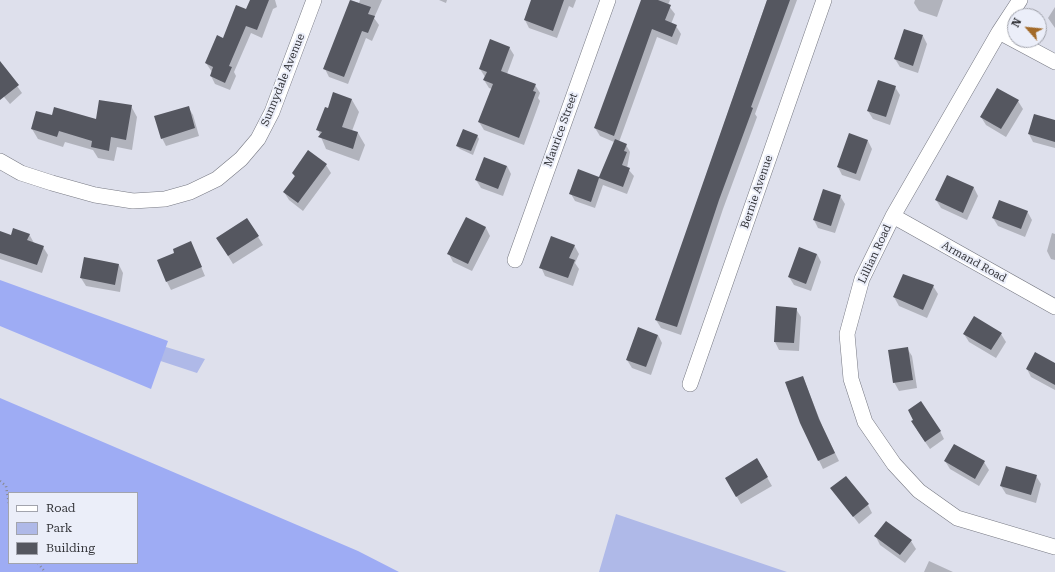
<!DOCTYPE html>
<style>
body{margin:0}
#map{position:relative;width:1055px;height:572px;overflow:hidden;background:#dee0ec;font-family:"Roboto Serif",serif}
canvas{display:block}
.legend{position:absolute;left:8px;top:492px;width:130px;height:72px;box-sizing:border-box;background:#ebeef9;border:1px solid #a2a4ad;margin:0;padding:5px 7px;list-style:none;font-size:12px;color:#34353a}
.legend li{display:flex;align-items:center;gap:8px;height:20px}
.legend b{width:20px;border:1px solid #a2a4ad}
.north{position:absolute;left:1007px;top:8px;width:40px;height:40px;box-sizing:border-box;background:#ebeef9;border:1px solid #a2a4ad;border-radius:50%;rotate:297deg;font-size:11px;font-weight:700;line-height:16px;text-align:center;color:#34353a}
.north::after{content:'';display:block;margin:auto;width:14px;height:18px;background:#a36a29;clip-path:polygon(50% 0,100% 100%,50% 72%,0 100%)}
</style>
<div id="map">
<canvas width="1055" height="572"></canvas>
<ul class="legend">
<li><b style="height:5px;background:#fff"></b>Road</li>
<li><b style="height:11px;background:#afb9e8"></b>Park</li>
<li><b style="height:11px;background:#555760"></b>Building</li>
</ul>
<div class="north">N</div>
</div>
<script>
const ctx = document.querySelector('canvas').getContext('2d');
ctx.lineJoin = 'round';
function paint(path, color) { ctx.fillStyle = color; ctx.fill(path, 'evenodd'); }
const shape = rows => new Path2D(rows.map(r => 'M' + r).join(''));
function strokePath(path, color, width, dash) { ctx.strokeStyle = color; ctx.lineWidth = width; ctx.lineCap = dash ? 'butt' : 'round'; ctx.setLineDash(dash || []); ctx.stroke(path); }
function label(font, color, halo, rows, align = 'center') {
  ctx.font = font + ' "Roboto Serif",serif'; ctx.lineWidth = 4; ctx.setLineDash([]); ctx.textBaseline = 'middle'; ctx.strokeStyle = halo; ctx.fillStyle = color; for (const [text, x, y, turn = 0] of rows) {
    ctx.save(); ctx.translate(x, y); ctx.rotate((+turn || 0) * Math.PI / 180); ctx.textAlign = isNaN(turn) ? turn : align; if (halo) ctx.strokeText(text, 0, 0); ctx.fillText(text, 0, 0); ctx.restore();
  }
}
paint(shape([
 [10,299,205,359,197,373,0,308],
 [616,514,787,572,599,572]
]), '#afb9e8');
paint(shape([
 [0,280,168,341,151,389,0,326],
 [0,398,358,551,399,572,0,572],
 [9,493,137,493,137,563,9,563]
]), '#9eacf4');
paint(shape([
 [254,0,275,0,277,7,273,9,262,38,251,33,234,72,236,76,230,90,215,84,211,76,212,72,206,63,224,39,256,14],
 [351,0,359,3,360,0,382,0,374,18,379,25,372,41,366,38,348,84,329,77,325,69],
 [439,0,447,0,446,3],
 [532,0,576,0,573,8,569,6,557,38,529,28,525,20],
 [643,0,670,0,668,5,675,14,671,24,676,26,681,34,677,45,657,37,619,142,626,145,630,152,627,168,634,176,627,194,603,185,595,208,575,201,571,194,578,171,600,178,614,142,600,136,595,128],
 [767,0,797,0,755,114,757,117,723,209,681,335,661,328,656,320],
 [915,0,943,0,937,17,919,11,914,3],
 [1055,7,1055,28,1048,18],
 [923,36,927,44,918,73,900,67,895,59],
 [509,47,514,55,507,74,535,85,540,93,538,98,540,101,524,145,484,130,479,122,492,89,489,88,484,80,485,77,480,69],
 [0,62,22,93,10,104,0,92],
 [895,87,900,95,890,125,873,119,868,111],
 [352,100,359,112,352,131,358,133,365,145,359,161,326,149,318,130,328,109],
 [1018,101,1023,109,1006,137,986,125,981,117],
 [131,106,137,117,132,150,117,147,114,161,98,158,93,150,65,142,63,147,38,139,32,129,52,116,97,121],
 [188,107,193,115,199,136,166,146,162,138],
 [1055,121,1055,148,1033,142,1029,134],
 [477,135,479,139,473,155,460,149,457,146],
 [868,141,872,149,860,181,842,175,838,167],
 [326,165,331,173,303,211,289,200,284,192,295,177,293,173],
 [507,166,511,174,503,196,481,188,476,180],
 [947,176,974,188,978,196,967,220,941,208,936,200],
 [840,196,845,204,835,233,818,228,814,220],
 [1027,211,1032,220,1025,237,998,226,993,218],
 [467,218,486,228,490,236,472,271,453,262,449,254],
 [247,219,263,245,233,264,222,246],
 [0,232,12,236,29,234,34,243,43,247,48,255,42,273,0,259],
 [1052,233,1055,234,1055,260,1051,259,1047,251],
 [191,243,205,276,171,290,167,282,176,253],
 [574,245,579,254,575,263,579,269,573,286,545,276,541,267],
 [817,254,821,262,811,291,794,285,789,277],
 [119,265,123,273,120,292,86,286,81,278],
 [933,286,938,294,927,318,899,306,894,297],
 [796,309,801,317,799,351,779,350,775,342],
 [964,334,1001,334,1006,342,996,358,969,342],
 [658,335,662,343,651,375,632,368,627,360],
 [907,348,912,356,917,388,899,391,894,382],
 [1055,364,1055,390,1031,377,1027,369],
 [803,377,823,428,839,461,823,469,801,423],
 [917,430,940,431,944,439,930,449],
 [757,460,772,486,741,504,726,478],
 [945,461,984,462,989,470,979,486,950,469],
 [1036,476,1041,484,1036,503,1006,494,1001,486],
 [832,488,868,505,872,513,859,524],
 [876,537,911,541,916,549,905,563,880,545],
 [929,561,953,572,924,572]
]), '#0003');
paint(shape([
 [250,0,269,0,257,30,246,26,229,66,232,67,225,83,210,76,213,67,205,63,217,35,223,38,236,5,246,9],
 [350,0,371,7,368,14,375,16,368,33,362,31,344,77,323,69],
 [531,0,564,0,553,31,524,20],
 [641,0,658,0,671,5,665,20,677,25,672,37,652,29,614,136,594,128],
 [767,0,790,0,751,107,753,108,719,200,677,327,655,320],
 [904,29,923,35,913,66,894,59],
 [490,39,510,47,501,71,536,84,533,91,536,92,519,138,478,122,493,84,483,80,487,72,479,69],
 [0,61,19,85,0,100],
 [878,80,896,86,886,117,867,111],
 [997,88,1019,100,1001,129,980,117],
 [333,92,352,99,342,127,358,132,353,149,318,137,322,132,316,130,325,107,328,108],
 [99,100,132,105,126,140,111,137,109,151,91,147,92,141,59,131,57,137,31,129,36,111,52,115,54,107,96,119],
 [189,106,195,128,161,139,154,116],
 [1034,114,1055,120,1055,142,1028,134],
 [463,129,478,135,471,151,456,146],
 [849,133,868,140,856,174,837,167],
 [615,139,627,144,624,151,627,152,622,165,630,168,623,187,599,178,591,202,569,194,578,169,599,177],
 [308,150,327,164,298,203,283,192,295,176,292,173],
 [484,157,507,166,498,189,475,180],
 [947,175,974,187,963,213,935,200],
 [823,189,841,195,831,226,813,220],
 [999,200,1028,211,1021,229,992,218],
 [466,217,486,227,468,264,447,254],
 [247,218,259,236,228,256,216,238],
 [13,228,30,234,27,240,44,246,37,265,0,253,0,231,11,235],
 [551,236,575,245,569,258,575,260,568,278,539,268],
 [191,241,202,267,166,282,157,260,174,253,173,249],
 [799,247,817,254,806,284,788,277],
 [84,257,119,264,115,285,80,278],
 [903,274,934,285,923,310,893,297],
 [776,306,797,308,794,343,774,342],
 [974,316,1002,333,991,350,963,334],
 [638,327,658,335,646,367,626,360],
 [908,347,913,380,893,383,888,350],
 [1035,352,1055,363,1055,385,1026,369],
 [803,376,819,419,835,453,818,461,800,423,785,382],
 [921,401,941,431,925,442,911,421,913,420,908,410],
 [954,444,985,461,975,479,944,461],
 [757,458,768,477,736,497,725,478],
 [1006,466,1037,475,1031,495,1000,486],
 [846,476,869,504,853,517,830,488],
 [886,521,912,540,900,555,874,536]
]), '#555760');
const minor = shape([
 [1020,0,999,32,893,216,862,279,847,334,851,379,865,422,894,464,919,491,957,518,1055,547],
 [999,32,1055,62],
 [0,161,21,173,52,183,95,195,133,201,165,199,190,192,217,179,241,159,258,139,272,112,314,0],
 [893,216,1055,307],
 [515,260,608,0],
 [690,384,824,0]
]);
strokePath(minor, '#777983', 16);
strokePath(shape([
 [0,481,6,486,9,504],
 [38,563,45,572]
]), '#878991', 2.5, [1, 3]);
strokePath(minor, '#fff', 15);
label('11px', '#34353a', '#ebeef9', [
 ["Sunnydale Avenue",283,80,-68],
 ["Maurice Street",561,130,-70],
 ["Bernie Avenue",757,192,-71],
 ["Lillian Road",875,254,-65],
 ["Armand Road",974,262,29]
]);
</script>
